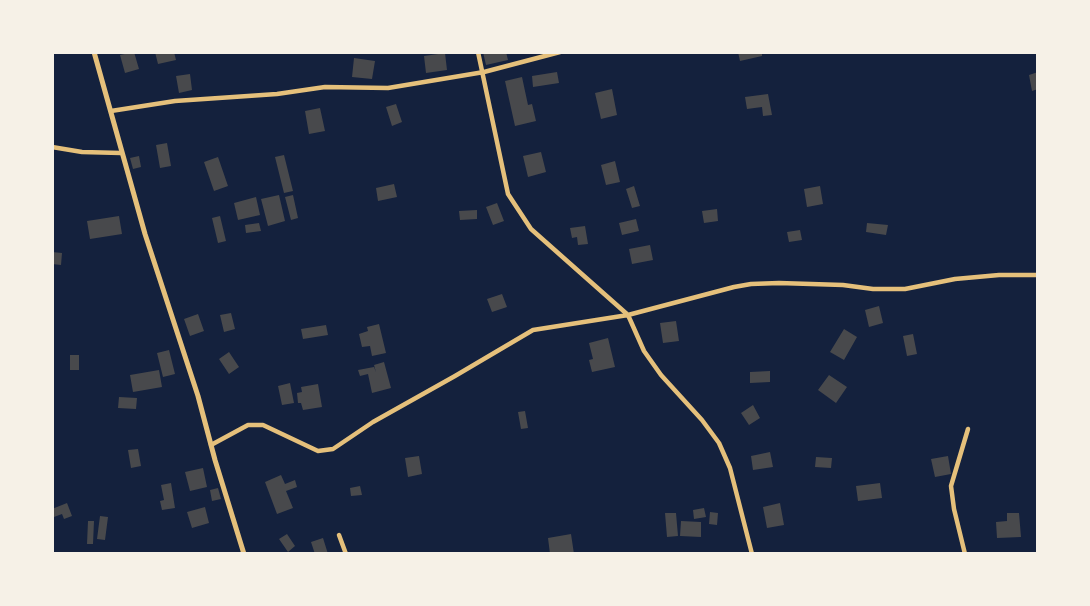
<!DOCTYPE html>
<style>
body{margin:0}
#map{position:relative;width:1090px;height:606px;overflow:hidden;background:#14213d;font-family:"Source Sans 3",sans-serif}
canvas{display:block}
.frame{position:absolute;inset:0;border:54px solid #f6f1e7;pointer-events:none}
</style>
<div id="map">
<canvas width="1090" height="606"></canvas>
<div class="frame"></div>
</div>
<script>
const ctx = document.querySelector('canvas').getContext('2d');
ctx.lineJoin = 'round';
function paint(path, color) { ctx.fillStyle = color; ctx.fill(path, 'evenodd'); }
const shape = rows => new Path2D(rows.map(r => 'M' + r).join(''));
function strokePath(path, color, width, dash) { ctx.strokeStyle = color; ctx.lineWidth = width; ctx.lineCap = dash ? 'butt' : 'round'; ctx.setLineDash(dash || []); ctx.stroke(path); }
paint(shape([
 [134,52,139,69,125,73,120,55],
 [155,52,174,52,176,60,158,64],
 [483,52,506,52,508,60,486,65],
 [738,52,762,52,762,56,740,61],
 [445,53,447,70,426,73,424,56],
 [354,58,375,61,372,79,352,77],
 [557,72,559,83,533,87,532,76],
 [1038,72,1038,89,1032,91,1029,75],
 [190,74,192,90,179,93,176,76],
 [522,77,528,105,532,104,536,121,515,126,505,81],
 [612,89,617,115,601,119,595,93],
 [768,94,772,115,763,116,762,107,747,109,745,97],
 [396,104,402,122,392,126,386,107],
 [320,108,325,131,309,134,305,111],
 [167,143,171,166,160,168,156,145],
 [541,152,546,172,528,177,523,156],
 [284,155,293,191,284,193,275,157],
 [139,156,141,167,133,169,130,158],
 [218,157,228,186,214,191,204,162],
 [615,161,620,182,606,185,601,165],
 [394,184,397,197,378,201,376,188],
 [634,186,640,206,632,208,626,189],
 [820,186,823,204,807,207,804,189],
 [279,195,285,221,268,226,261,199],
 [293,195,298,218,291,220,285,197],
 [256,197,260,215,238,220,234,203],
 [497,203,504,221,493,225,486,207],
 [717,209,718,221,704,223,702,211],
 [477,210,477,219,460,220,459,211],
 [119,216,122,234,90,239,87,221],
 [220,216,226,241,218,243,212,218],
 [636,219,639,231,622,235,619,223],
 [259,223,261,231,246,233,245,225],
 [867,223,888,225,886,235,866,232],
 [585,226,588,244,578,245,577,237,572,238,570,228],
 [800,230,802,240,789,242,787,232],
 [650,245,653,260,632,264,629,249],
 [52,252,62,253,61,265,52,264],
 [502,294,507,307,492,312,487,299],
 [879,306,883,323,869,327,865,310],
 [231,313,235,329,224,332,220,315],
 [198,314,204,331,190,336,184,319],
 [676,321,679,341,663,343,660,323],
 [379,324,386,353,372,356,370,346,362,347,359,334,368,331,367,327],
 [326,325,328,335,303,339,301,329],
 [844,329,857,337,844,360,830,352],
 [913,334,917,354,907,356,903,336],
 [608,338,615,367,592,372,589,360,593,359,589,343],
 [169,350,175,374,163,377,157,353],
 [229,352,239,367,229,374,219,359],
 [70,355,79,355,79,370,70,370],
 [384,362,391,388,372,393,368,374,360,376,358,370,374,367,376,372,374,365],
 [159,370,162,387,133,392,130,375],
 [770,371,770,382,750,383,750,372],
 [829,375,847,387,836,403,818,390],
 [290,383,294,403,282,405,278,386],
 [318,384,322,407,303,410,301,403,298,403,297,393,302,392,301,387],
 [119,397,137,398,136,409,118,408],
 [753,405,760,418,749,425,741,413],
 [525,411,528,428,521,429,518,412],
 [138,449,141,466,131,468,128,450],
 [770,452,773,467,753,470,751,456],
 [419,456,422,474,408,477,405,458],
 [948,456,951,474,935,477,931,459],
 [816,457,832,458,831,468,815,467],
 [203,468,207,487,190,491,185,472],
 [281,475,285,484,295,480,297,487,286,491,293,508,277,514,265,482],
 [171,483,175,508,162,510,160,501,164,500,161,485],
 [880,483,882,498,858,501,856,486],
 [360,486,362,495,351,496,350,488],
 [218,488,221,499,212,501,210,490],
 [67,503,72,516,64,519,62,514,54,517,52,509],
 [780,503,784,525,767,528,763,507],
 [205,507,209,523,192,528,187,512],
 [704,508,706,517,694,519,693,510],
 [710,512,718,513,717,525,709,524],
 [665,513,676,513,678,536,667,537],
 [1007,513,1019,513,1021,537,997,538,996,522,1007,521],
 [100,516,108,517,105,540,97,539],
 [88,521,94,521,93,544,87,544],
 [681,521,701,522,701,537,680,536],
 [287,534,295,546,288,552,279,539],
 [571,534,574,554,550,554,548,538],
 [323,538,328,554,315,554,311,542]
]), '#48494c');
strokePath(shape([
 [478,52,508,194,531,229,628,315,644,351,661,375,702,420,719,443,730,468,752,554],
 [111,111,175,101,277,94,325,87,388,88,484,72,560,52],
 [52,147,82,152,121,153],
 [211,445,248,425,263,425,318,451,333,449,373,422,455,376,533,330,628,315,734,287,751,284,779,283,843,285,873,289,905,289,955,279,999,275,1038,275],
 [339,535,346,554],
 [965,554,954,509,951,486,968,429]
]), '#e5c07b', 4.5);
strokePath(shape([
 [94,52,145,234,198,396,215,460,244,554]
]), '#e5c07b', 5);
</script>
